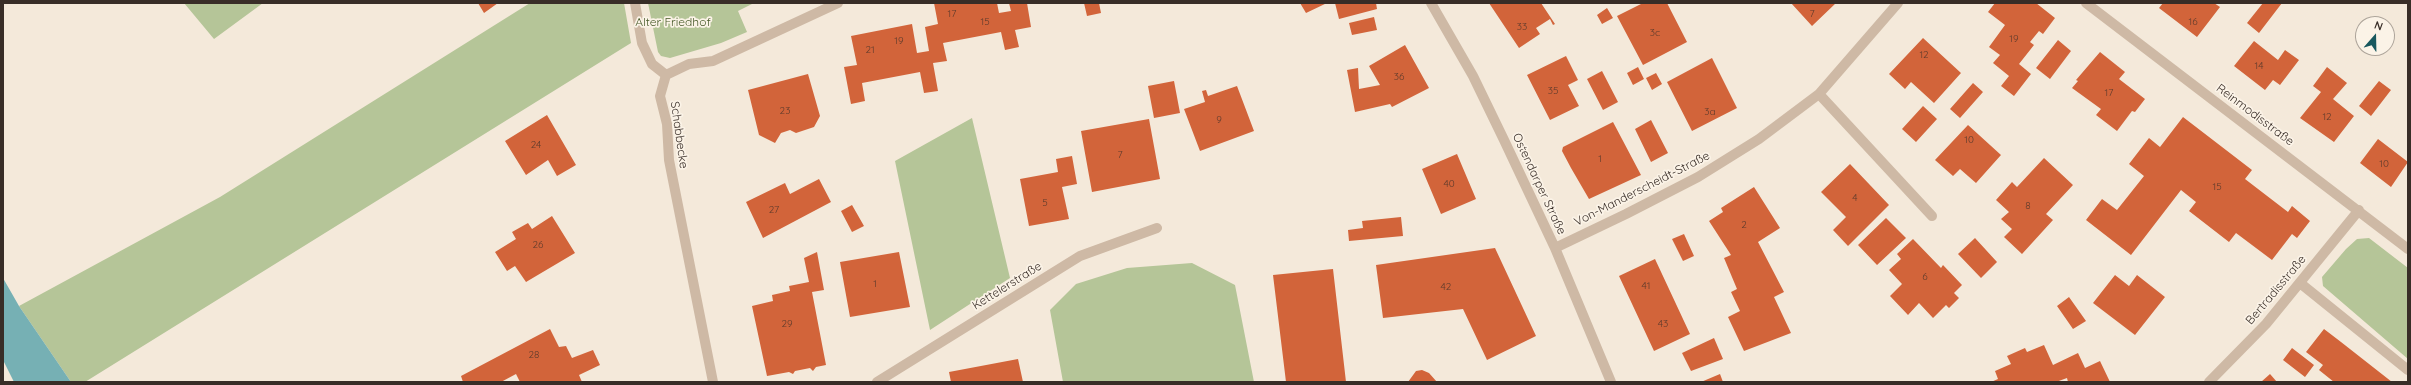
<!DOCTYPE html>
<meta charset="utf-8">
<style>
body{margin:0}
#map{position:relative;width:2411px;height:385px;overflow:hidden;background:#f4e9da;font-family:Quicksand,sans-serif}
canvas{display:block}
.frame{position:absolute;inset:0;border:4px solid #382d27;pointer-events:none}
.north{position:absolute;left:2355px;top:16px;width:40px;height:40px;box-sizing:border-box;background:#fbf3e7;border:1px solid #ada49a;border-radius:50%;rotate:20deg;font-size:11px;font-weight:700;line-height:16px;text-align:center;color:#382d27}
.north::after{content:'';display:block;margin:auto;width:14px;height:18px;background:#18585e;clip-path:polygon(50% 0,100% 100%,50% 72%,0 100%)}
</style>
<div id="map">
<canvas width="2411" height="385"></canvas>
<div class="frame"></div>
<div class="north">N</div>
</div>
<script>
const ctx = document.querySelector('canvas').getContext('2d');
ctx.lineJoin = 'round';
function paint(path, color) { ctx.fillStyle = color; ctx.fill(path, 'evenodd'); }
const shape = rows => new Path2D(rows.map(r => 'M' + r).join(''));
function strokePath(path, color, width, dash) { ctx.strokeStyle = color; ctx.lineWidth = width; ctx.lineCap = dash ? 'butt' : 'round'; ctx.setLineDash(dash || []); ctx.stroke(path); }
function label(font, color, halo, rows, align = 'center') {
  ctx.font = font + ' Quicksand,sans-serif'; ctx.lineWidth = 3.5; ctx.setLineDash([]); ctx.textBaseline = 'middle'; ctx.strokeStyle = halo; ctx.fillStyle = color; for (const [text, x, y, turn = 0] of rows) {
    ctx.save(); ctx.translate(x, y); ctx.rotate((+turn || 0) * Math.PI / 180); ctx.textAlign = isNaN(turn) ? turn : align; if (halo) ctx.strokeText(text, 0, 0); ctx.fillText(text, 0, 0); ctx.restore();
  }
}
paint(shape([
 [184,3,263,3,214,39],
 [530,3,624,3,631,43,85,382,71,382,19,306,220,197],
 [648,3,754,3,738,11,747,32,721,43,670,58,661,56,658,52],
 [972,118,1010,278,930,330,895,161],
 [2369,238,2408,268,2408,359,2323,286,2322,277,2346,249,2357,239],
 [1192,263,1235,285,1254,382,1063,382,1050,310,1076,284,1127,268]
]), '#b5c598');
paint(shape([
 [3,278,19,306,71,382,14,382,3,360]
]), '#76b0b4');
paint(shape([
 [478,3,498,3,484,13],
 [934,3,997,3,999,13,1011,11,1009,3,1027,3,1031,27,1015,30,1019,47,1005,50,1001,32,943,43,947,61,933,63,938,91,924,93,920,72,862,83,865,101,851,104,844,67,857,65,851,36,912,24,917,53,929,51,925,27,938,24],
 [1084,3,1099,3,1101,13,1087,16],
 [1300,3,1327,3,1306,13],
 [1335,3,1376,3,1377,9,1339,19],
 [1489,3,1541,3,1555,24,1553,25,1550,19,1536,28,1540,34,1519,48],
 [1643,3,1667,3,1687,42,1643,65,1617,16],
 [1791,3,1836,3,1812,26],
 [1995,3,2036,3,2055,18,2043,34,2039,31,2030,42,2034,45,2019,64,2031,74,2014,96,2001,86,2009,76,1993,63,2000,55,1989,47,2005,25,1988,12],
 [2163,3,2214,3,2220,7,2197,37,2159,8],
 [2263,3,2282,3,2259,33,2247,23],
 [1607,8,1613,18,1602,24,1597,15],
 [1374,17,1377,30,1352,35,1349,23],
 [1923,38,1961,73,1934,103,1911,82,1905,89,1889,74],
 [2058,40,2071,51,2050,79,2036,68],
 [2254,41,2278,60,2285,50,2299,60,2280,85,2273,80,2265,90,2234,66],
 [1405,45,1429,88,1392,107,1390,104,1355,112,1347,70,1358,68,1359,89,1380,85,1369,66],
 [2100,52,2125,72,2119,79,2145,99,2135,112,2132,111,2117,131,2096,115,2101,109,2072,88,2078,81,2076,80],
 [1566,56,1578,80,1568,85,1579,106,1550,120,1527,75],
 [1712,58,1737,108,1692,131,1667,82],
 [1638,67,1644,79,1633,85,1627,73],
 [2327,67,2347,83,2333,99,2354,116,2334,142,2300,118,2321,92,2313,86],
 [1602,71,1618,102,1603,110,1587,79],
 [1656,73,1662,84,1652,90,1646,78],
 [808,74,820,116,814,127,796,133,790,130,781,133,775,143,759,135,748,90],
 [1174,81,1180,113,1154,118,1148,86],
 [2379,81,2391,90,2371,116,2359,106],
 [1973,83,1983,92,1960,118,1950,109],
 [1237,86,1254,131,1200,151,1184,109,1205,102,1202,91,1206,90,1208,96],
 [1923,106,1937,119,1916,142,1902,129],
 [547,115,576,165,557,176,548,160,526,175,505,141],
 [2183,117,2252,170,2245,179,2288,212,2292,206,2310,221,2297,238,2292,234,2272,260,2236,233,2229,242,2189,211,2196,202,2181,190,2131,255,2086,220,2102,199,2117,210,2144,176,2129,164,2149,138,2160,147],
 [1149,119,1160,179,1092,192,1081,131],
 [1651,120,1668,153,1651,162,1635,129],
 [1613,122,1641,175,1589,199,1571,168,1562,151,1563,147],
 [1968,125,2001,155,1976,183,1960,169,1953,176,1935,160],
 [2378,139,2408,162,2391,187,2360,163],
 [1457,154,1476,199,1441,214,1422,169],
 [1072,156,1077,184,1062,187,1069,219,1029,226,1020,179,1058,172,1056,159],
 [2044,158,2073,185,2046,214,2053,220,2022,254,2004,237,2012,229,2001,219,2009,212,1996,200,2012,182,2017,187],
 [1850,164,1889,205,1848,246,1833,230,1846,217,1821,192],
 [819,179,831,202,763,238,746,202,785,183,790,194],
 [1754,187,1780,228,1758,242,1784,292,1774,297,1791,333,1744,351,1728,317,1740,311,1731,292,1737,289,1724,258,1731,255,1709,221,1723,212,1721,208],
 [852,205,864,226,852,232,841,211],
 [552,216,575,253,526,282,515,266,507,271,495,252,516,239,512,232,528,223,532,229],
 [1401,217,1403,236,1349,241,1348,230,1363,228,1362,221],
 [1886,218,1906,238,1877,265,1858,245],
 [1684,234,1694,256,1683,261,1672,239],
 [1975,238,1997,262,1981,278,1958,254],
 [1913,239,1941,268,1943,265,1962,285,1954,293,1959,298,1949,308,1946,305,1933,318,1919,303,1908,315,1890,296,1902,284,1889,270,1901,259,1897,254],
 [1495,248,1536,336,1487,360,1463,309,1383,318,1376,265],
 [817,252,824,290,812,292,826,365,816,367,813,371,810,368,795,371,793,374,789,372,767,376,752,306,773,301,772,295,790,291,789,286,809,282,804,258],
 [899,252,910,307,850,317,840,262],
 [1655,259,1690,334,1654,351,1619,276],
 [1333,269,1346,382,1286,382,1273,275],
 [2115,275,2129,286,2137,275,2165,297,2135,335,2093,303],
 [2069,297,2086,321,2073,329,2057,306],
 [550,329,559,347,566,346,572,358,593,350,600,365,579,375,582,382,520,382,516,374,501,382,463,382,461,376],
 [2324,329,2341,342,2392,382,2334,382,2319,370,2323,365,2306,352],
 [1714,338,1723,359,1691,371,1682,353],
 [2044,345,2053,365,2078,353,2085,368,2100,361,2110,382,2068,382,2067,378,2056,382,1991,382,1998,379,1995,371,2011,364,2007,356,2025,348,2027,352],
 [2292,348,2314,365,2305,377,2283,360],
 [1018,359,1023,382,951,382,949,372],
 [1422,370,1429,373,1437,382,1408,382,1416,371],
 [1720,374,1723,382,1701,382],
 [2270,374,2277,382,2261,382]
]), '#d2643a');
strokePath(shape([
 [635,3,642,43,652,64,666,75],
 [1431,3,1473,76,1504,140,1555,248,1611,382],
 [2086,3,2408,249],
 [1819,94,1932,216],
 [1555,248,1626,214,1698,177,1759,139,1819,94,1898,3],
 [2300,283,2408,370],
 [713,382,669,160,667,124,660,96,666,75,689,64,713,61,838,3],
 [877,382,1080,256,1157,228],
 [2209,382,2266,324,2359,210]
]), '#ceb9a5', 10);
label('10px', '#5e3b2c', null, [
 ["17",952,14],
 ["7",1812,14],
 ["15",985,22],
 ["16",2193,22],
 ["33",1522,27],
 ["3c",1655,33],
 ["19",2014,39],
 ["19",899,41],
 ["21",870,50],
 ["12",1924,55],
 ["14",2259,66],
 ["36",1399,77],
 ["35",1553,91],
 ["17",2109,93],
 ["23",785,111],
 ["3a",1710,112],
 ["12",2327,117],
 ["9",1219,120],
 ["10",1969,140],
 ["24",536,145],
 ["7",1120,155],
 ["1",1600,159],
 ["10",2384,164],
 ["40",1449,184],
 ["15",2217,187],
 ["4",1855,198],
 ["5",1045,203],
 ["8",2028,206],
 ["27",774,210],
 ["2",1744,225],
 ["26",538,245],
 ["6",1925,277],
 ["1",875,284],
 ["41",1646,286],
 ["42",1446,287],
 ["29",787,324],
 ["43",1663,324],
 ["28",534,355]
]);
label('12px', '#465928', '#fbf3e7', [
 ["Alter Friedhof",673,22]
]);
label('12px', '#382d27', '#fbf3e7', [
 ["Reinmodisstraße",2255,115,37],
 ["Schabbecke",679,135,82],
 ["Ostendarper Straße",1539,184,65],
 ["Von-Manderscheidt-Straße",1642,189,-27],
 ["Kettelerstraße",1007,286,-32],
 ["Bertradisstraße",2276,290,-50]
]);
</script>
